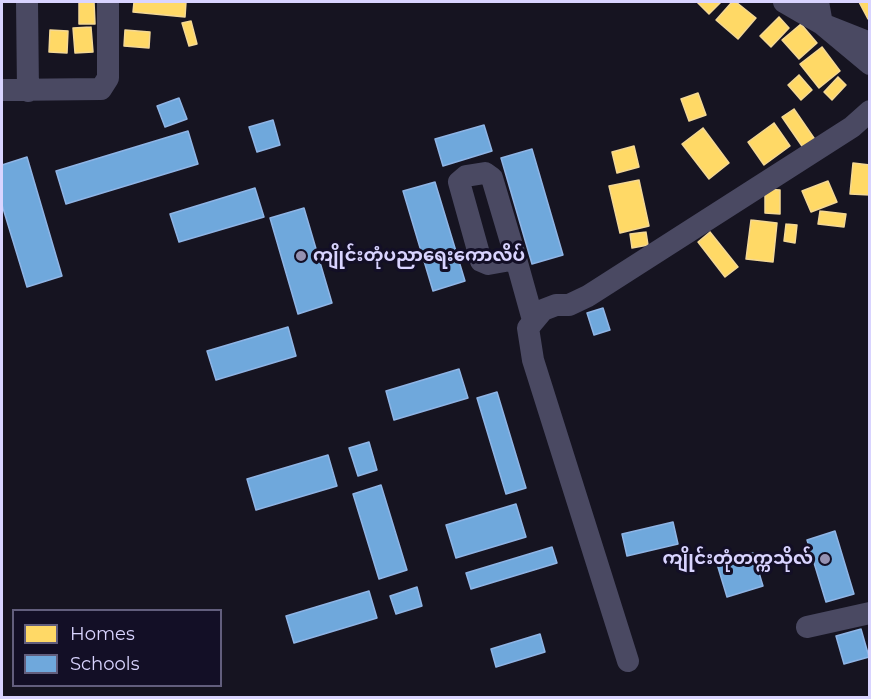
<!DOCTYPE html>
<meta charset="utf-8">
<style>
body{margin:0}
#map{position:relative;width:871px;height:699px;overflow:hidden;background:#161421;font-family:Montserrat,sans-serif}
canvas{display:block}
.frame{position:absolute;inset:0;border:3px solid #d9d4ff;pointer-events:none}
.legend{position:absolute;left:12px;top:609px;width:210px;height:78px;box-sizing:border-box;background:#130f26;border:2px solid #625e7d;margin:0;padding:8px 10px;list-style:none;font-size:18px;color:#d9d4ff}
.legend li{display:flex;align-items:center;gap:12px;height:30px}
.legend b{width:30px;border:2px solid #625e7d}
</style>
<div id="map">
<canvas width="871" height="699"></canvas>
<div class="frame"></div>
<ul class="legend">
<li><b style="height:16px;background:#ffd966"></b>Homes</li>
<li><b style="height:16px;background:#6fa8dc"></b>Schools</li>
</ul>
</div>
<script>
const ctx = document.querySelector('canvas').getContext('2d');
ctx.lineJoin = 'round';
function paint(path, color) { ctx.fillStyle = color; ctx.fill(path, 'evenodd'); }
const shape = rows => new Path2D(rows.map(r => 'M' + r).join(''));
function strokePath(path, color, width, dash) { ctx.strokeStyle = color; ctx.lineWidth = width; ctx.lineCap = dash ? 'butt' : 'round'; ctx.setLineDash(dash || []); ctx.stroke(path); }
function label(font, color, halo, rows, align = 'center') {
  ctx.font = font + ' Montserrat,"Noto Sans Myanmar",sans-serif'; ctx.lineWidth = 6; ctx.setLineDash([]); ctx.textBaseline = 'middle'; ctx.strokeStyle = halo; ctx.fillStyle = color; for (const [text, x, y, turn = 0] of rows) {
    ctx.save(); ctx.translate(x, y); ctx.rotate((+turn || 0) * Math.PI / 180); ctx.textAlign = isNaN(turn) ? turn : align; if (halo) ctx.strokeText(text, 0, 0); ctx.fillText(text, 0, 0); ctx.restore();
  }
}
const homes = shape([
 [79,2,94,2,95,24,79,24,79,2],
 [134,2,186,2,185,17,133,12,134,2],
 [697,2,721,2,709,14,697,2],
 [732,2,736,2,756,18,738,39,716,20,732,2],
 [859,2,870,2,870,18,868,19,859,2],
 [779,17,789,28,771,47,760,36,779,17],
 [191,21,197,44,189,46,182,23,191,21],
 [801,24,817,43,799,59,782,40,801,24],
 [91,27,93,52,75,53,73,28,91,27],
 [50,30,68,31,67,53,49,52,50,30],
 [125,30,150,32,149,48,124,46,125,30],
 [822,47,840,71,819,88,800,64,822,47],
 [799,75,812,90,801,100,788,85,799,75],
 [838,77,846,85,832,100,824,92,838,77],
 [698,93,706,115,689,121,681,99,698,93],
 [794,109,816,141,804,149,782,117,794,109],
 [774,123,790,146,764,165,748,142,774,123],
 [703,128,729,163,709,179,682,144,703,128],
 [634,146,639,167,617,173,612,152,634,146],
 [853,163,870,165,870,195,850,194,853,163],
 [639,180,649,226,620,233,609,186,639,180],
 [828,181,837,202,811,212,802,191,828,181],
 [765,189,780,190,780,214,765,213,765,189],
 [820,211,846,214,844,227,818,224,820,211],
 [751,220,777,223,773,262,746,259,751,220],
 [786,224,797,225,795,243,784,241,786,224],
 [646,232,648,245,632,248,630,234,646,232],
 [710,232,738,267,725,277,698,242,710,232]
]);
paint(homes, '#ffd966');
strokePath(homes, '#f4d894', 1.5);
const schools = shape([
 [179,98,187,119,165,127,157,106,179,98],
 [273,120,280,145,257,152,249,127,273,120],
 [484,125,492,151,443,166,435,139,484,125],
 [188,131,198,164,66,204,56,171,188,131],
 [532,149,563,255,532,264,501,158,532,149],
 [27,157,62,276,27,287,2,205,2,165,27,157],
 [435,182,465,281,433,291,403,191,435,182],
 [255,188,264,217,179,242,170,214,255,188],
 [304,208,332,303,298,314,270,218,304,208],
 [603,308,610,330,594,335,587,313,603,308],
 [288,327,296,356,216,380,207,351,288,327],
 [459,369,468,398,394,420,386,391,459,369],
 [497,392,526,488,506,494,477,398,497,392],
 [369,442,377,470,358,476,349,448,369,442],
 [328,455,337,486,256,510,247,479,328,455],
 [381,485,407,570,379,579,353,494,381,485],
 [516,504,526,537,456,558,446,525,516,504],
 [673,522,678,544,627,556,622,534,673,522],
 [835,531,854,594,826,602,807,540,835,531],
 [552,547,557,563,471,589,466,573,552,547],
 [753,553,763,586,727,597,717,564,753,553],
 [417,587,422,606,396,614,390,596,417,587],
 [369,591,377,618,294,643,286,616,369,591],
 [861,629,869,657,844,664,836,636,861,629],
 [540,634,545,652,496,667,491,649,540,634]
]);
paint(schools, '#6fa8dc');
strokePath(schools, '#8fb5e6', 1.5);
strokePath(shape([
 [27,2,28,91],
 [784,2,822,24,870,43],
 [818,2,822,24,870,64],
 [2,90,101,89,108,78,108,2],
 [516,259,488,264,481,261,459,182,466,176,485,173,492,178,516,259,533,320],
 [807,627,870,613],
 [628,661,533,360,528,328,543,310,556,305,569,305,588,296,852,127,870,111]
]), '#4a4962', 22);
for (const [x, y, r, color] of [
 [301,256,6,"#9591b1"],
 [825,559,6,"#9591b1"]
]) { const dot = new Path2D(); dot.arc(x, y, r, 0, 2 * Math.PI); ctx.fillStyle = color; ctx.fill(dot); strokePath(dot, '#130f26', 2); }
label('bold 18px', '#d9d4ff', '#130f26', [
 ["ကျိုင်းတုံပညာရေးကောလိပ်",313,256],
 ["ကျိုင်းတုံတက္ကသိုလ်",813,559,"right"]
], 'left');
</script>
